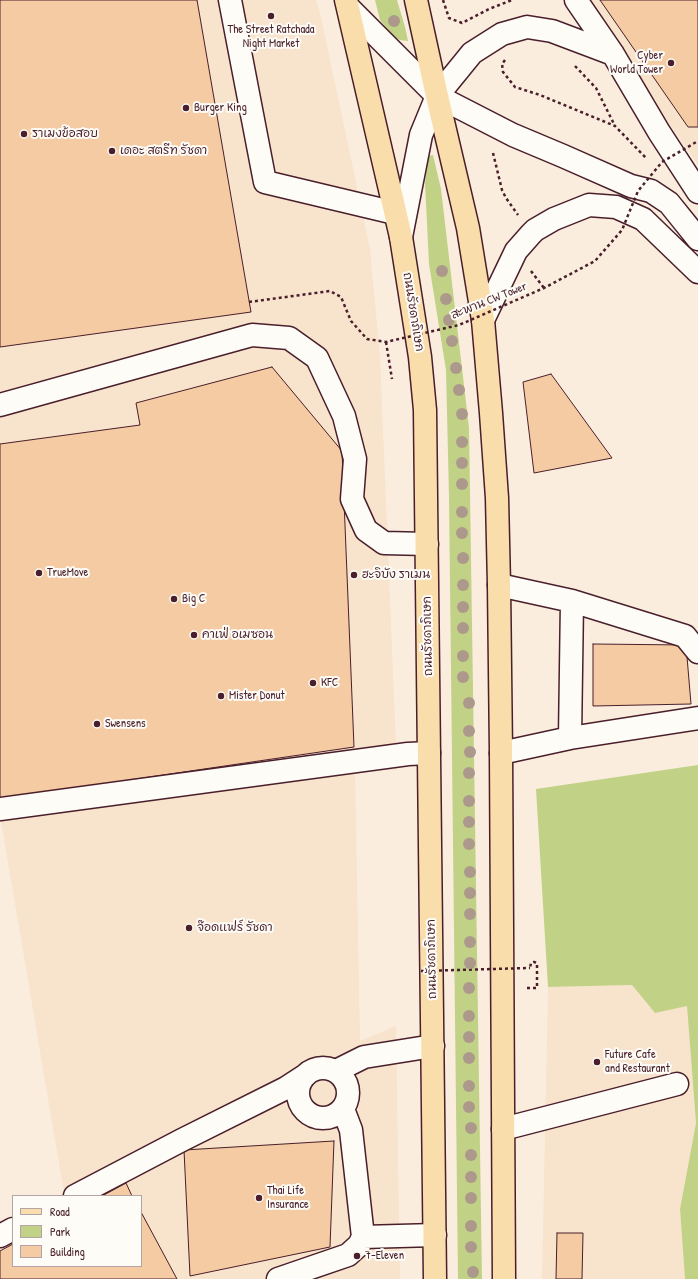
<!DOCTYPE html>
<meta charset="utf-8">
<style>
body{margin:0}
#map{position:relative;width:698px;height:1279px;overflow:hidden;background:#faedde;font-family:"Patrick Hand",sans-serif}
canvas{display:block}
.legend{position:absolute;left:12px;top:1195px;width:130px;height:72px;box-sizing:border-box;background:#fdfcf7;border:1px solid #b5a4a5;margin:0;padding:5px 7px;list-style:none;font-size:12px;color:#4a1f2b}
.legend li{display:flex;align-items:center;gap:8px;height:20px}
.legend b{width:20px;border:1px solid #b5a4a5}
</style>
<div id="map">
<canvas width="698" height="1279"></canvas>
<ul class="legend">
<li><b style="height:5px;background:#f9ddab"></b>Road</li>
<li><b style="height:11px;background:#c1d287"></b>Park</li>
<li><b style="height:11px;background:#f4cba3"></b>Building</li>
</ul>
</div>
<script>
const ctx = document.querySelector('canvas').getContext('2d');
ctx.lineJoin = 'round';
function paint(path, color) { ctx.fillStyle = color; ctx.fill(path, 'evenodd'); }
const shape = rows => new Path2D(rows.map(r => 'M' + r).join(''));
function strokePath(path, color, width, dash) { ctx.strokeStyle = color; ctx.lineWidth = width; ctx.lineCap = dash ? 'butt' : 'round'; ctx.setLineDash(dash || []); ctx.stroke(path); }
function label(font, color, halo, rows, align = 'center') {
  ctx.font = font + ' "Patrick Hand","Playpen Sans Thai",sans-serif'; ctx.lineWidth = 4; ctx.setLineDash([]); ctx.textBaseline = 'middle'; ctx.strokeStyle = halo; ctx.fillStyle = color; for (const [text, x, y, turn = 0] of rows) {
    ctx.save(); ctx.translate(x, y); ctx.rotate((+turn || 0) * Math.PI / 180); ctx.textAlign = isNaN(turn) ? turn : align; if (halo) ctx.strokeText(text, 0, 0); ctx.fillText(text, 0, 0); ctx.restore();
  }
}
paint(shape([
 [0,0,316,0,321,17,370,249,380,356,397,770,355,771,360,1041,396,1026,400,1279,0,1279,0,1226,13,1220,13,1266,141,1266,141,1196,59,1196,64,1193,0,815],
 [584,0,698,0,698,165],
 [632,985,655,1013,687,1005,696,1123,680,1209,685,1279,542,1279,548,987]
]), '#f8e3cc');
paint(shape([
 [375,0,397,0,405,27,408,41,400,40,394,37,380,20],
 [433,155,441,189,469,428,482,1279,458,1279,449,497,446,370,429,264,425,183,428,156],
 [698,765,698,1279,685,1279,680,1209,696,1123,687,1006,655,1013,632,985,548,987,536,789]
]), '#c1d287');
const building = shape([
 [0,0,197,0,251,312,0,347,0,0],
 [600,0,698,0,698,127,688,127,600,0],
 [272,367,342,451,354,747,0,799,0,444,140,425,136,403,272,367],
 [551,374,612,458,534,473,523,382,551,374],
 [593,644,686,645,691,704,593,706,593,644],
 [334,1141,330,1247,190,1276,184,1150,334,1141],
 [126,1183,132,1196,102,1196,126,1183],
 [141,1212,177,1279,0,1279,0,1251,13,1244,13,1266,141,1266,141,1212],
 [557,1233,583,1233,582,1279,556,1279,557,1233]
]);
paint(building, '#f4cba3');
strokePath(building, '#4a1f2b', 1);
const minor = shape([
 [230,0,265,182,395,213],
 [576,0,613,54,659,132,698,192],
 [349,8,437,96,513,135,563,156,631,186,651,191,669,203,698,239],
 [401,237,421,135,437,96,472,53,502,34,527,27,552,31,613,54],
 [483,320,516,251,531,234,535,230,554,219,589,205,616,207,643,219,698,272],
 [0,405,252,335,289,338,317,358,344,416,355,459,352,499,366,530,384,543,427,544],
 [499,585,572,601,685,636,698,652],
 [570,738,572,601],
 [501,753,570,738,698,718],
 [0,809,408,754,429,753],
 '298 1093a25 25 0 1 1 50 0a25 25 0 1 1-50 0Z',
 [336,1071,364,1057,433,1046],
 [343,1109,351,1130,363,1237],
 [503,1129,677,1084],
 [75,1196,182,1140,286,1088,306,1075],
 [0,1236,13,1229],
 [278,1279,348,1255,359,1245,363,1237,435,1235]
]);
const major = shape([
 [346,0,401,237,420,357,425,410,435,1279],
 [416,0,437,96,468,228,483,320,491,413,497,498,499,585,501,753,504,1279]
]);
strokePath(minor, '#4a1f2b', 25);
strokePath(major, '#4a1f2b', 25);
strokePath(shape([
 [443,0,449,18,462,23,489,9,512,0],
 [505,60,502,64,503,72,515,87,540,95,615,126,647,159],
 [575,66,596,88,615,126],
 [493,153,502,190,506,198,518,215],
 [531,271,544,288],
 [386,342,392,379],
 [527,988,537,988,537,963,534,962,531,963,530,968]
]), '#4a1f2b', 2.5, [3, 3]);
strokePath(minor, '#fdfcf7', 22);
strokePath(major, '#f9ddab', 22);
strokePath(shape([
 [249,302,330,291,341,297,351,321,367,339,386,342,459,325,544,288,595,261,622,230,638,191,662,162,698,141],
 [421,971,530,968]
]), '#4a1f2b', 2.5, [3, 3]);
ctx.fillStyle = '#ad998b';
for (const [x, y] of [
 [394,21],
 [442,271],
 [446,299],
 [449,320],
 [452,341],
 [456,368],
 [459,390],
 [462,414],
 [462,442],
 [462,463],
 [462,484],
 [462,512],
 [462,533],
 [463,558],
 [463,585],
 [463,607],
 [463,628],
 [463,656],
 [463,677],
 [469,703],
 [469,731],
 [470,752],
 [469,773],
 [469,801],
 [469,822],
 [469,844],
 [470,872],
 [470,893],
 [470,914],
 [470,942],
 [470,963],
 [469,988],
 [469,1016],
 [469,1037],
 [469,1058],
 [469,1086],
 [469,1107],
 [471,1128],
 [471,1155],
 [471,1177],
 [471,1198],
 [471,1226],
 [471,1247],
 [473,1272]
]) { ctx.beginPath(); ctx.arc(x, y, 6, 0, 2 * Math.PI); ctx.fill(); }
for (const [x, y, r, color] of [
 [271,16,4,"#4a1f2b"],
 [671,63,4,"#4a1f2b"],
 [186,108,4,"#4a1f2b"],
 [24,134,4,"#4a1f2b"],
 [112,151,4,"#4a1f2b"],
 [39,573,4,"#4a1f2b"],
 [354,575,4,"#4a1f2b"],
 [174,599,4,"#4a1f2b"],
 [194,635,4,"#4a1f2b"],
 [313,683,4,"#4a1f2b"],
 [221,696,4,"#4a1f2b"],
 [97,724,4,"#4a1f2b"],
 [189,928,4,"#4a1f2b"],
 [597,1062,4,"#4a1f2b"],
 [259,1198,4,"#4a1f2b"],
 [357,1256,4,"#4a1f2b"]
]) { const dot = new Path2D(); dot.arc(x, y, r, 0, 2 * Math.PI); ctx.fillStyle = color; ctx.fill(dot); strokePath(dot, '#fdfcf7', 1.5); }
label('12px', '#4a1f2b', '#fdfcf7', [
 ["The Street Ratchada",271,30,"center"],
 ["Night Market",271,44,"center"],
 ["Cyber",663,56,"right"],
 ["World Tower",663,70,"right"],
 ["Burger King",194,108],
 ["ราเมงข้อสอบ",32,134],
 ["เดอะ สตรีท รัชดา",120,151],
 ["TrueMove",47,573],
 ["ฮะจิบัง ราเมน",362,575],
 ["Big C",182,599],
 ["คาเฟ่ อเมซอน",202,635],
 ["KFC",321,683],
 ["Mister Donut",229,696],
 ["Swensens",105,724],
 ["จ๊อดแฟร์ รัชดา",197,928],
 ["Future Cafe",605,1055],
 ["and Restaurant",605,1069],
 ["Thai Life",267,1191],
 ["Insurance",267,1205],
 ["7-Eleven",365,1256]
], 'left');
label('12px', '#4a1f2b', '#fdfcf7', [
 ["สะพาน CW Tower",489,301,-22],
 ["ถนนรัชดาภิเษก",413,312,81],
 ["ถนนรัชดาภิเษก",428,636,-91],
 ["ถนนรัชดาภิเษก",432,959,-91]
]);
</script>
